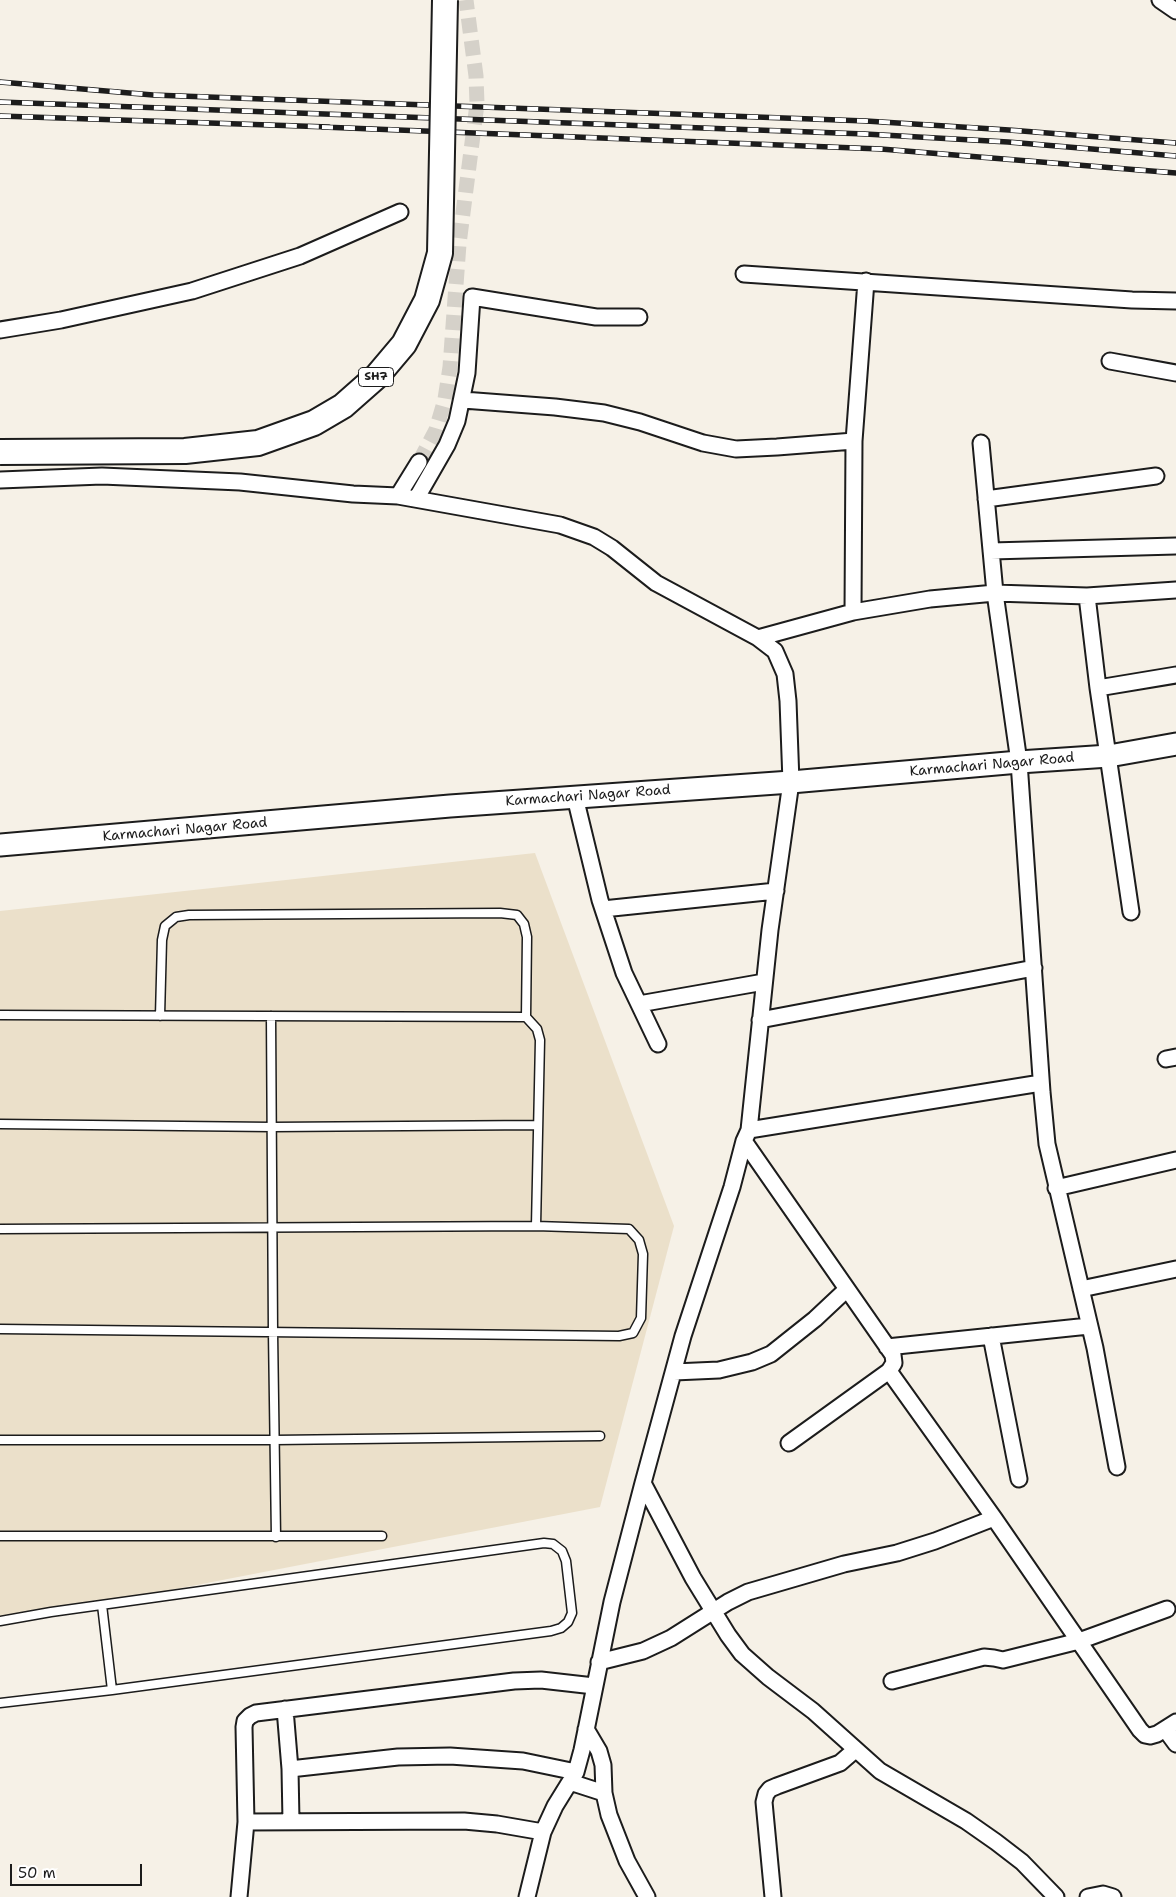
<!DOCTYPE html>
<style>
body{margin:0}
#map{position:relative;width:1176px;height:1897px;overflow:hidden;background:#f6f1e7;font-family:"Shantell Sans",sans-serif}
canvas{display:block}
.scale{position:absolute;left:10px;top:1864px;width:132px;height:22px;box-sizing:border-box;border:2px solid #1c1c1c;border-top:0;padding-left:6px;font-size:15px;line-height:18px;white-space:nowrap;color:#1c1c1c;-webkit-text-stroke:4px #fff;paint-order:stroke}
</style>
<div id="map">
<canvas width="1176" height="1897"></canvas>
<div class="scale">50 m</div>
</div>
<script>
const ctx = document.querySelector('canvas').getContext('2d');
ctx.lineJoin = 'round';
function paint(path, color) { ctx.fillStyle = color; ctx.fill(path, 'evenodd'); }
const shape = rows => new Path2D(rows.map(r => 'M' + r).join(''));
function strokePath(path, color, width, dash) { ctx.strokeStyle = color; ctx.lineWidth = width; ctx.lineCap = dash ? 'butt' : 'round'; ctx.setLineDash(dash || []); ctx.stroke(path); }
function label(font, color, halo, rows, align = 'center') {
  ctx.font = font + ' "Shantell Sans",sans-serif'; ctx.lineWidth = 4; ctx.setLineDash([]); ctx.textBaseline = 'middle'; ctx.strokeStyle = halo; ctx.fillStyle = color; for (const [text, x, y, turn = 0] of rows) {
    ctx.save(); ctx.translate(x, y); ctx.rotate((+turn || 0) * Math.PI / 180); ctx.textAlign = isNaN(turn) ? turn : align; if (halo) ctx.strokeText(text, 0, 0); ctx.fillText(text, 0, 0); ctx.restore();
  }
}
paint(shape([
 [535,853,674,1226,600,1507,0,1623,0,911]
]), '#ebe0ca');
strokePath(shape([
 [419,462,436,430,445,399,450,367,459,244,477,104,476,76,466,0]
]), '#d5d1c9', 15, [15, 8]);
const lane = shape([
 [0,1015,526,1017,537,1029,540,1040,536,1226],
 [160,1016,162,940,165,926,176,917,189,915,500,913,517,915,524,924,527,937,526,1017],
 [271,1016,273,1332,276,1537],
 [0,1124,272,1127,538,1125],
 [0,1229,536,1226,629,1229,639,1240,643,1254,641,1318,633,1333,619,1336,0,1329],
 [0,1440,275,1440,600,1436],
 [0,1536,382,1536],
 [102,1605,112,1690],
 [0,1621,51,1612,544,1543,553,1544,562,1551,566,1561,572,1613,568,1622,561,1628,551,1631,112,1690,0,1703]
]);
const street = shape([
 [1160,0,1176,11],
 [744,274,1132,300,1176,301],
 [0,330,61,320,192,291,300,256,400,212],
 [1110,361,1176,373],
 [463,400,555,407,604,413,640,422,703,443,736,449,777,447,854,441],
 [981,443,995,593,1019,762,1042,1092,1047,1144,1095,1348,1117,1467],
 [0,480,102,476,240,482,353,494,398,496,560,525,594,537,612,548,656,583,758,638,775,651,785,674,788,701,791,782,770,930,749,1130,744,1141,732,1187,683,1336,643,1483,612,1602,582,1750,576,1772,555,1806,543,1832,527,1897],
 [398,496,419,462],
 [416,499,447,445,457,421,467,373,472,297,596,317,639,317],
 [986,499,1156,476],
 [991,551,1176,546],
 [1087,596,1098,688,1131,912],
 [853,612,854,441,866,281],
 [758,638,853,612,930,599,995,593,1087,596,1176,590],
 [1098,688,1176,675],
 [575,797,600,900,624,973,658,1044],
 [603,909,776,891],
 [639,1004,764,982],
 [760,1020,1034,968],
 [1166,1059,1176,1057],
 [749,1130,1041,1083],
 [744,1141,893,1355,894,1363,889,1371,789,1443],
 [1056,1188,1176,1160],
 [1081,1289,1176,1269],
 [991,1336,1019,1479],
 [887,1347,1089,1326],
 [889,1371,994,1518,1140,1730,1145,1735,1150,1736,1157,1734,1176,1722],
 [674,1372,719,1370,752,1362,771,1354,815,1319,847,1289],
 [643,1483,693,1578,728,1635,742,1654,768,1677,813,1711,880,1771,966,1821,996,1842,1022,1862,1056,1897],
 [599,1662,643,1651,671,1638,728,1602,748,1592,844,1564,897,1553,935,1541,994,1518],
 [892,1681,984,1657,994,1658,1003,1660,1079,1641,1167,1609],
 [285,1709,290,1769,291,1821],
 [586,1729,599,1751,603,1765,604,1793,609,1815,627,1861,647,1897],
 [1165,1729,1176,1744],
 [290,1769,398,1757,450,1756,523,1761,576,1772],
 [570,1782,604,1793],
 [246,1822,464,1821,497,1824,543,1832],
 [239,1897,246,1822,244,1727,245,1721,250,1716,256,1713,514,1681,541,1680,594,1686],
 [773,1897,764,1802,766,1794,770,1789,777,1786,840,1763,855,1750],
 [1088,1897,1103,1894,1113,1897]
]);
const secondary = shape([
 [0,845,450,806,791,782,1019,762,1109,756,1176,744]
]);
strokePath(lane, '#1c1c1c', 11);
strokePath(street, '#1c1c1c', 19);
strokePath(secondary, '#1c1c1c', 25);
strokePath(lane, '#fff', 8);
strokePath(street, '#fff', 15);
strokePath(secondary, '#fff', 21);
const rail = shape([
 [0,82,153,95,866,121,1009,130,1176,143],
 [0,102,865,134,1008,142,1176,156],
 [0,116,329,127],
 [322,127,881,149,1176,173]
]);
strokePath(rail, '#1c1c1c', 5.5);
strokePath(rail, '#fff', 4, [11]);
const primaryBridge = shape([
 [0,452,185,451,258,443,314,423,343,406,377,376,404,344,427,300,440,253,445,0]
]);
strokePath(primaryBridge, '#1c1c1c', 28, []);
strokePath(primaryBridge, '#fff', 24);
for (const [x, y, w] of [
 [376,377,35]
]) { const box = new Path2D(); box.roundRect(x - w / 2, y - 9.5, w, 19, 4); ctx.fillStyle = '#fff'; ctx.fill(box); strokePath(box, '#1c1c1c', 1); }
label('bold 12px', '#1c1c1c', null, [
 ["SH7",376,377]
]);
label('14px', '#1c1c1c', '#fff', [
 ["Karmachari Nagar Road",992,765,-5],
 ["Karmachari Nagar Road",588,796,-4],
 ["Karmachari Nagar Road",185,830,-5]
]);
</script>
